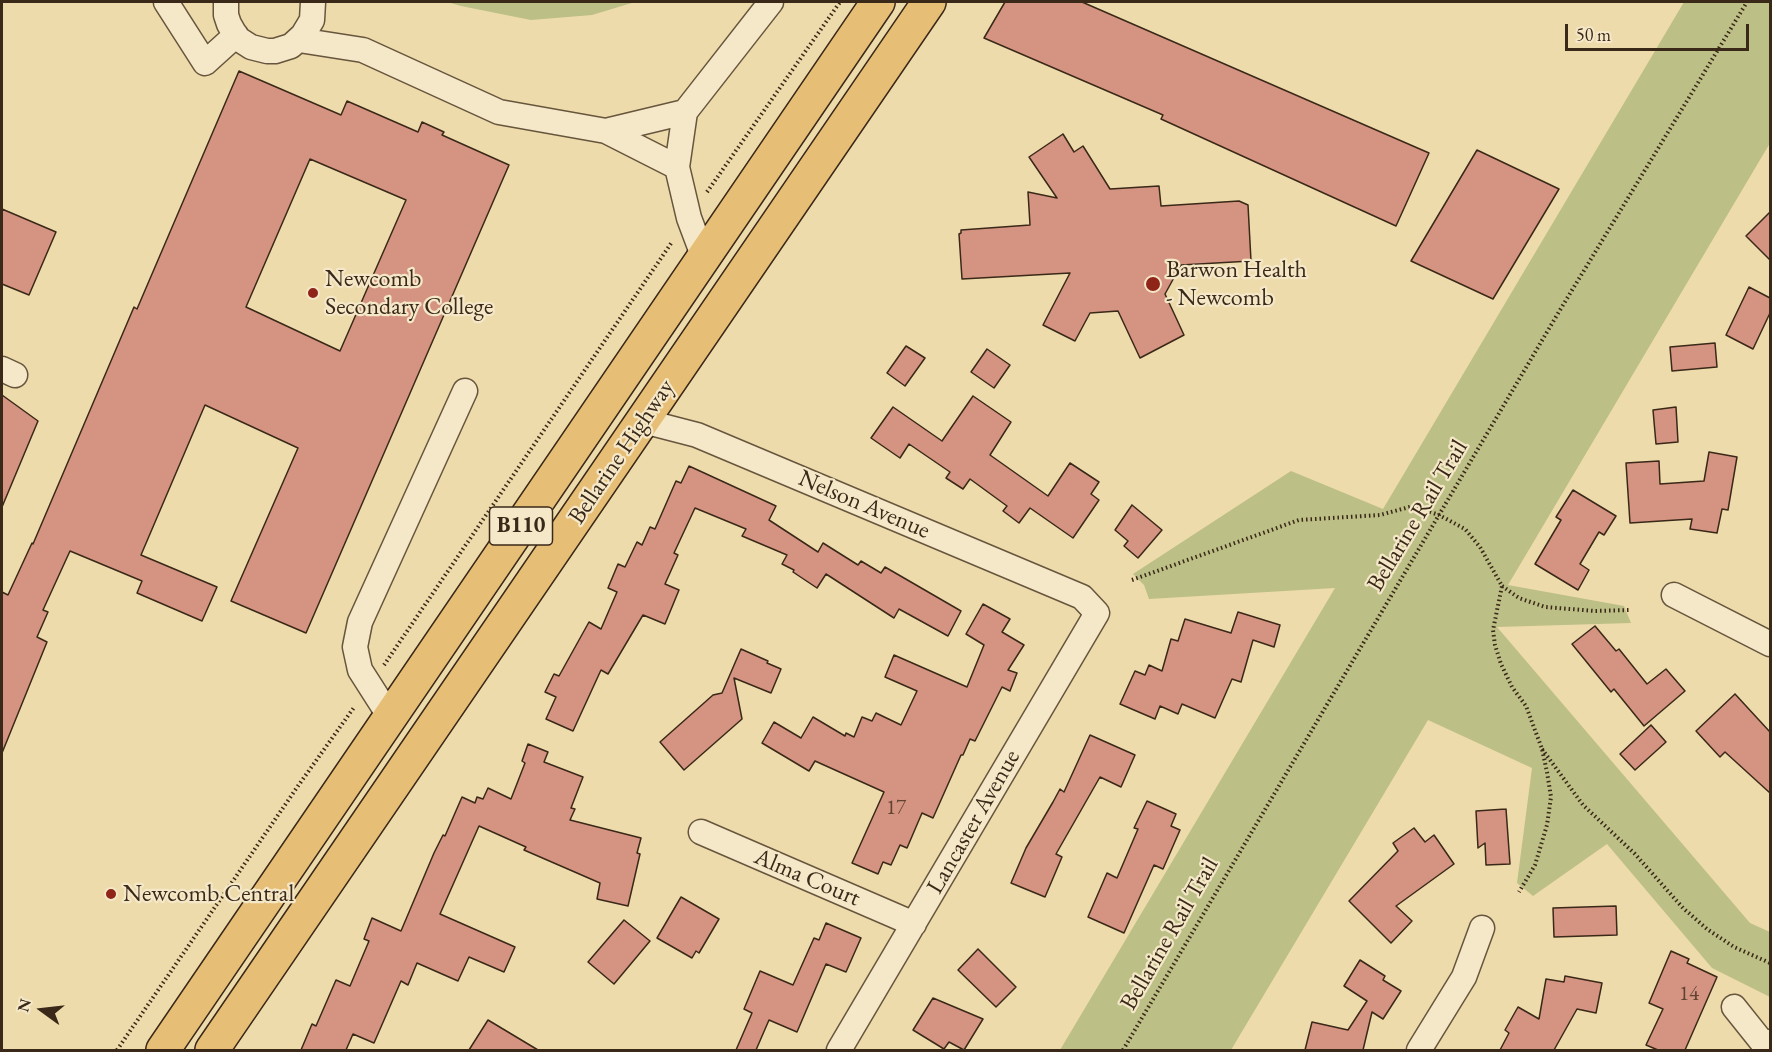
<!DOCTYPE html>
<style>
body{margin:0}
#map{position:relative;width:1772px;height:1052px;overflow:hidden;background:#eedbab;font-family:"EB Garamond",serif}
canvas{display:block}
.frame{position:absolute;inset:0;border:3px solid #3a2818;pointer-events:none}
.north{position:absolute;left:12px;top:980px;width:60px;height:60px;-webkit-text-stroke:4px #f4e8c8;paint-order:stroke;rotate:285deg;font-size:16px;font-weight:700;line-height:24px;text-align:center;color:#3a2818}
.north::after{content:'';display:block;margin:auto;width:21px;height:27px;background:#3a2818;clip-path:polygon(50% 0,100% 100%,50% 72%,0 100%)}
.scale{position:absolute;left:1565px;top:24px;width:184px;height:27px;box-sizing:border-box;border:3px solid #3a2818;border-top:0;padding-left:8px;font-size:18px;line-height:21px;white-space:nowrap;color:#3a2818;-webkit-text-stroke:4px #f4e8c8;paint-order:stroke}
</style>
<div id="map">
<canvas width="1772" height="1052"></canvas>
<div class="frame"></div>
<div class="north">N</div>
<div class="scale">50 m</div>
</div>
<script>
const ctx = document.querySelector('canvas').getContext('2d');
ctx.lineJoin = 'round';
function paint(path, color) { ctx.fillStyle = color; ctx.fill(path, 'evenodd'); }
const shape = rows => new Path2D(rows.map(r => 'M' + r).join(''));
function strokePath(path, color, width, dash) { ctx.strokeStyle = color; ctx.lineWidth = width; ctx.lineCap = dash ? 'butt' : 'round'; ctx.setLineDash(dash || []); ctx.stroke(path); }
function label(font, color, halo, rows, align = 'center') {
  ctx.font = font + ' "EB Garamond",serif'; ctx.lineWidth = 4.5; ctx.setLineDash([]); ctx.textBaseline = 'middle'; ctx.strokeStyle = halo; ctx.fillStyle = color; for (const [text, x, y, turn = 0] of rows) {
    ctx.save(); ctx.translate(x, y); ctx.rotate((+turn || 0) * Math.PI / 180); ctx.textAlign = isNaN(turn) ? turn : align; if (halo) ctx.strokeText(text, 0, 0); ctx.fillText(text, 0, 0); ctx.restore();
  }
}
paint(shape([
 [447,2,635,2,592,15,531,20,461,6],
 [1684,2,1770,2,1770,143,1508,585,1624,606,1631,623,1497,627,1750,923,1770,932,1770,997,1712,968,1607,844,1533,896,1517,883,1532,768,1428,720,1231,1050,1060,1050,1335,588,1149,599,1144,585,1133,574,1291,471,1383,509]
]), '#bcbf86');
const building = shape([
 [1005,2,1082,2,1429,153,1396,226,1161,119,1163,115,984,38,1005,2],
 [239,71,341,115,347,101,418,132,422,122,444,132,442,135,509,165,306,633,231,601,298,448,205,405,141,555,217,587,202,621,137,593,142,581,70,551,43,610,48,612,37,637,47,642,2,753,2,592,8,595,32,543,33,544,134,307,137,309,239,71],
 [310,159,406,200,340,351,246,307,310,159],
 [1063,134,1074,152,1083,146,1110,189,1159,186,1161,206,1239,201,1248,205,1251,261,1181,265,1165,294,1184,335,1140,358,1118,311,1090,313,1075,341,1043,325,1070,273,962,279,959,234,961,233,961,230,1030,225,1028,192,1057,198,1029,157,1063,134],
 [1477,150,1559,189,1493,299,1411,261,1477,150],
 [2,209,56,232,29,295,2,284,2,209],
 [1770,212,1770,260,1746,236,1770,212],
 [1749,287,1770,298,1770,313,1753,349,1726,335,1749,287],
 [1715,343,1717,367,1672,371,1670,347,1715,343],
 [906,346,925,358,905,386,887,373,906,346],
 [987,349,1010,365,994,388,971,372,987,349],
 [2,395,38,421,2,507,2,395],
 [973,396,1011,422,990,455,1048,496,1070,463,1099,482,1091,494,1099,500,1073,538,1030,508,1019,523,1003,511,1007,506,970,479,963,489,946,478,950,472,909,444,900,458,871,438,893,407,942,441,973,396],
 [1676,407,1678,442,1656,444,1653,410,1676,407],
 [1709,452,1737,457,1728,510,1722,509,1717,533,1690,529,1692,519,1630,523,1626,463,1659,461,1660,484,1704,481,1709,452],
 [689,466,776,506,769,520,818,552,823,543,858,565,861,561,881,573,885,567,961,611,948,636,899,609,894,618,826,574,817,588,793,572,794,570,782,564,787,555,742,536,746,529,695,508,674,553,678,555,665,584,679,590,665,624,643,615,608,674,601,670,573,731,546,719,556,697,545,692,554,674,559,676,589,622,601,629,617,592,608,588,618,564,625,567,637,542,642,545,650,527,655,529,676,481,681,483,689,466],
 [1573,490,1616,516,1604,535,1599,532,1580,564,1589,570,1578,590,1535,564,1561,520,1556,517,1573,490],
 [1132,505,1162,530,1138,558,1124,546,1128,541,1115,530,1132,505],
 [983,604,1010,619,1002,632,1024,645,1008,670,1017,673,1010,691,1002,687,975,741,970,739,963,755,961,755,933,818,922,813,907,848,900,845,891,865,883,862,878,874,852,863,884,792,815,761,809,771,762,743,774,722,801,738,813,717,845,736,846,733,854,737,862,717,872,721,876,713,901,725,917,691,885,677,894,655,967,687,984,645,966,634,983,604],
 [1238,612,1280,625,1274,647,1253,640,1241,682,1232,679,1215,718,1182,704,1178,714,1160,706,1155,719,1120,704,1135,671,1145,675,1149,665,1162,671,1171,639,1178,641,1185,619,1231,633,1238,612],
 [1595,626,1616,651,1619,649,1647,684,1666,669,1685,691,1644,726,1614,689,1611,692,1572,644,1595,626],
 [741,649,768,661,767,663,781,669,771,693,734,678,742,719,684,770,660,742,713,695,722,693,741,649],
 [1735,694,1770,732,1770,793,1725,752,1720,757,1696,731,1735,694],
 [1651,725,1666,742,1635,770,1620,754,1651,725],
 [1090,735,1135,755,1121,787,1100,777,1056,854,1062,857,1045,897,1011,883,1026,848,1053,802,1060,789,1064,792,1090,735],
 [528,744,548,752,544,762,583,777,571,808,575,809,570,820,641,838,637,853,640,854,628,906,597,899,600,883,524,850,526,847,479,826,440,914,515,947,504,972,469,957,458,981,417,963,408,985,401,981,374,1043,353,1034,346,1050,301,1050,312,1024,316,1026,336,980,350,986,369,941,364,939,372,918,401,931,434,853,443,835,445,836,462,797,475,803,477,797,483,799,488,788,511,799,525,763,522,761,528,744],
 [1147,801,1176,814,1171,826,1180,830,1163,869,1154,865,1124,933,1088,917,1107,873,1117,878,1138,829,1134,828,1147,801],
 [1506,809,1510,864,1486,865,1485,843,1478,848,1476,811,1506,809],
 [1414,828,1425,842,1434,835,1454,864,1396,906,1412,921,1391,943,1349,901,1398,851,1393,843,1414,828],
 [681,897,719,919,699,953,696,951,692,958,657,938,681,897],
 [1616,906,1617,935,1554,937,1553,908,1616,906],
 [624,920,650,941,614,984,588,962,624,920],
 [826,923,861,938,846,972,826,964,797,1032,769,1020,756,1050,736,1050,752,1013,744,1009,760,971,793,985,814,938,819,940,826,923],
 [978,949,1016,987,996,1007,958,970,978,949],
 [1671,951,1689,959,1687,963,1717,977,1685,1050,1658,1050,1646,1045,1663,1009,1649,1003,1671,951],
 [1360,960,1385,976,1383,980,1401,991,1383,1019,1372,1012,1363,1050,1305,1050,1312,1022,1348,1030,1367,1001,1344,986,1360,960],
 [1565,976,1602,983,1596,1013,1577,1009,1554,1050,1500,1050,1509,1033,1505,1030,1518,1007,1539,1019,1546,979,1564,982,1565,976],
 [933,998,983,1019,964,1050,949,1042,944,1049,913,1030,933,998],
 [488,1020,538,1050,469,1050,488,1020]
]);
paint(building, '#d59481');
strokePath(building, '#3a2818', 1.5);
const minor = shape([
 [166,2,205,63,236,35],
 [226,2,226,15,229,24,237,38,251,47,267,51,275,51,291,46,303,35,312,20,313,2],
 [299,40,363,50,499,112,606,131,677,167],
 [606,131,685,112],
 [704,258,689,218,677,167,685,112,771,2],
 [2,369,15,375],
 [643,421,697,435,1082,597,1097,613,839,1050],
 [1674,595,1770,644],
 [390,717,360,670,355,647,360,622,465,391],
 [701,832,914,924],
 [1734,1007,1762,1042,1770,1042],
 [1419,1050,1464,977,1482,928]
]);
const highway = shape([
 [163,1050,878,2],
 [212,1050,929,2]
]);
strokePath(minor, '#67553d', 27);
strokePath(highway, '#3a2818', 36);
strokePath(shape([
 [707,192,840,2],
 [1132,580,1299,520,1380,515,1413,506,1439,515,1465,529,1480,547,1502,586,1493,630,1495,645,1501,664,1512,687,1526,706,1542,749,1547,772,1551,797,1547,825,1535,865,1519,892],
 [1502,586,1519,598,1545,607,1595,611,1630,610],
 [384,665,672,242],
 [1542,749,1583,805,1635,854,1683,908,1707,929,1734,947,1770,963],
 [117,1050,298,786,355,706],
 [1123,1050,1560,310,1747,2]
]), '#3a2818', 4, [1.5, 3]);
strokePath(minor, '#f4e8c8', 24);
strokePath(highway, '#e7be76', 33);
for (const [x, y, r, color] of [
 [1153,284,8,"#8f2418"],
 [313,293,6,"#8f2418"],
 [111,894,6,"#8f2418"]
]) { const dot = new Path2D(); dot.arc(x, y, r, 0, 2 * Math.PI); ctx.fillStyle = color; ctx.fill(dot); strokePath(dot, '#f4e8c8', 2); }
label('21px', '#614332', null, [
 ["17",896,808],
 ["14",1689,994]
]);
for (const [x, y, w] of [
 [521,526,63]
]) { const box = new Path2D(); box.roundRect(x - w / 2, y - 19, w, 38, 4.5); ctx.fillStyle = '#f4e8c8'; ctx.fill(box); strokePath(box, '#3a2818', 1.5); }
label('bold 22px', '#3a2818', null, [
 ["B110",521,526]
]);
label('24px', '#3a2818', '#f4e8c8', [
 ["Barwon Health",1166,270],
 ["- Newcomb",1166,298],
 ["Newcomb",325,279],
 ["Secondary College",325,307],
 ["Newcomb Central",123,894]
], 'left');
label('24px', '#3a2818', '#f4e8c8', [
 ["Bellarine Highway",622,452,-56],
 ["Nelson Avenue",864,505,23],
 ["Bellarine Rail Trail",1418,516,-59],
 ["Lancaster Avenue",974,822,-60],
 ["Alma Court",807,878,23],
 ["Bellarine Rail Trail",1170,934,-60]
]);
</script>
